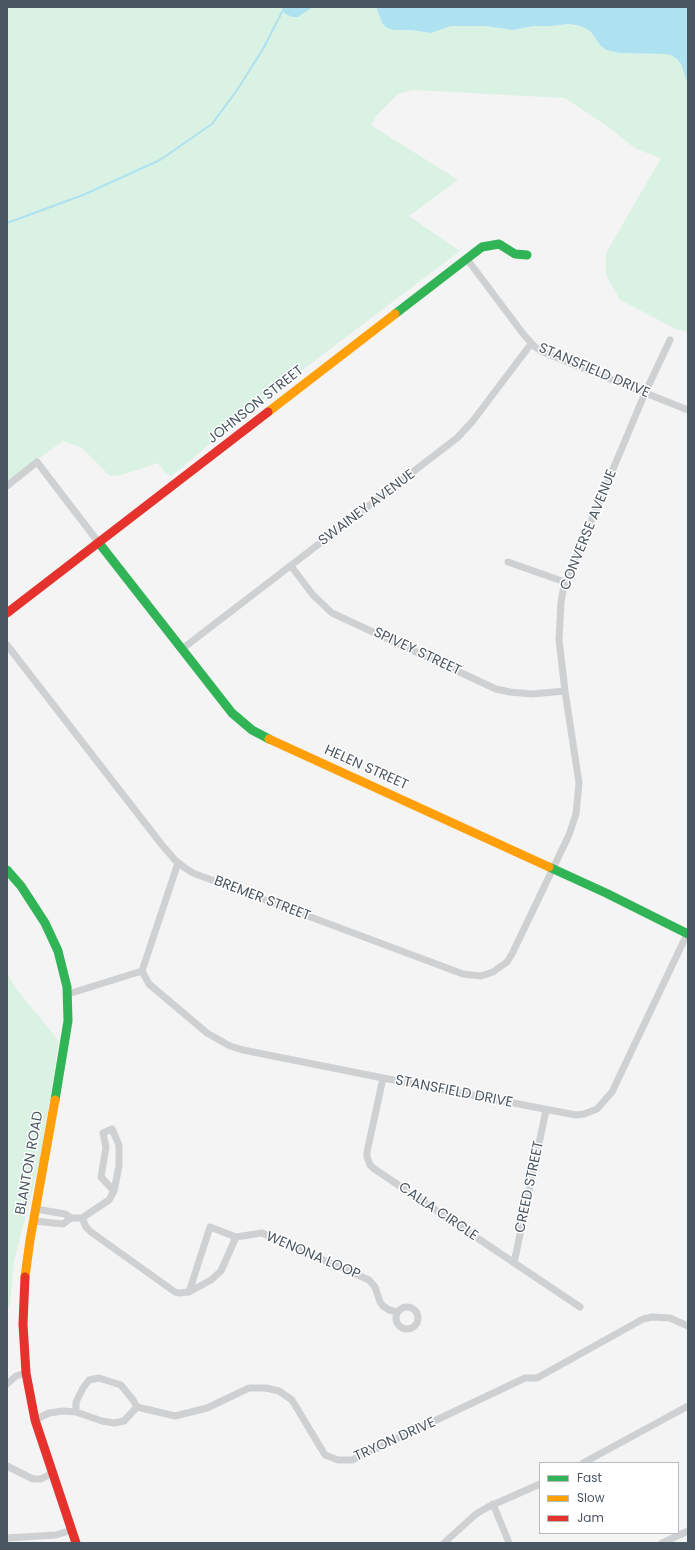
<!DOCTYPE html>
<style>
body{margin:0}
#map{position:relative;width:695px;height:1550px;overflow:hidden;background:#f4f4f4;font-family:Poppins,sans-serif}
canvas{display:block}
.frame{position:absolute;inset:0;border:8px solid #4a5661;pointer-events:none}
.legend{position:absolute;left:539px;top:1462px;width:140px;height:72px;box-sizing:border-box;background:#fff;border:1px solid #b7bbc0;margin:0;padding:5px 7px;list-style:none;font-size:12px;color:#4a5661}
.legend li{display:flex;align-items:center;gap:8px;height:20px}
.legend b{width:20px;border:1px solid #b7bbc0}
</style>
<div id="map">
<canvas width="695" height="1550"></canvas>
<div class="frame"></div>
<ul class="legend">
<li><b style="height:5px;background:#30b455"></b>Fast</li>
<li><b style="height:5px;background:#ff9f0a"></b>Slow</li>
<li><b style="height:5px;background:#e5322d"></b>Jam</li>
</ul>
</div>
<script>
const ctx = document.querySelector('canvas').getContext('2d');
ctx.lineJoin = 'round';
function paint(path, color) { ctx.fillStyle = color; ctx.fill(path, 'evenodd'); }
const shape = rows => new Path2D(rows.map(r => 'M' + r).join(''));
function strokePath(path, color, width, dash) { ctx.strokeStyle = color; ctx.lineWidth = width; ctx.lineCap = dash ? 'butt' : 'round'; ctx.setLineDash(dash || []); ctx.stroke(path); }
function label(font, color, halo, rows, align = 'center') {
  ctx.font = font + ' Poppins,sans-serif'; ctx.lineWidth = 3; ctx.setLineDash([]); ctx.textBaseline = 'middle'; ctx.strokeStyle = halo; ctx.fillStyle = color; for (const [text, x, y, turn = 0] of rows) {
    ctx.save(); ctx.translate(x, y); ctx.rotate((+turn || 0) * Math.PI / 180); ctx.textAlign = isNaN(turn) ? turn : align; if (halo) ctx.strokeText(text, 0, 0); ctx.fillText(text, 0, 0); ctx.restore();
  }
}
paint(shape([
 [7,7,282,7,283,10,298,17,313,7,376,7,382,23,394,30,411,30,431,33,451,26,485,26,513,30,534,26,552,26,567,24,585,28,591,32,600,45,606,50,619,53,665,54,671,55,677,59,681,64,688,85,688,332,676,329,620,300,606,275,606,253,661,158,636,149,607,126,565,98,413,90,398,94,377,115,371,125,458,180,409,216,460,251,248,411,172,476,165,473,158,463,121,475,110,476,82,448,63,441,7,482],
 [7,973,17,990,59,1041,40,1161,14,1261,10,1304,7,1310]
]), '#d9f2e3');
paint(shape([
 [282,7,313,7,298,17,292,17,284,13],
 [376,7,688,7,688,85,681,64,677,59,671,55,665,54,619,53,606,50,600,45,591,32,585,28,576,25,567,24,552,26,534,26,513,30,485,26,451,26,431,33,411,30,394,30,387,28,382,23]
]), '#aee2f0');
strokePath(shape([
 [7,223,83,195,160,160,212,124,237,90,263,49,283,10]
]), '#aee2f0', 2);
strokePath(shape([
 [467,259,524,335,535,347,543,352,688,410],
 [7,486,37,462,99,543],
 [508,562,565,582],
 [291,566,313,595,332,613,496,689,510,692,532,694,565,691],
 [7,645,162,845,175,860,185,868,193,873,463,974,481,976,493,972,507,962,512,954,569,835,576,814,579,783,565,691,559,640,561,602,564,586,645,393,670,340],
 [182,649,457,438,472,422,531,344],
 [142,971,149,984,207,1033,230,1046,243,1050,383,1078,576,1115,584,1114,597,1109,612,1092,688,932],
 [68,994,142,971,178,863],
 [383,1078,367,1152,367,1157,370,1165,373,1168,580,1307],
 [36,1209,65,1214,71,1218,82,1218,109,1200,114,1191,119,1166,119,1145,112,1129,103,1133,106,1147,101,1177,114,1191],
 [82,1218,86,1227,91,1232,175,1292,179,1293,189,1292,211,1280,221,1271,236,1237,210,1227,189,1292],
 [34,1221,63,1224,71,1218],
 [236,1237,262,1233,369,1280,375,1287,380,1302,383,1306,389,1310,397,1312],
 [514,1263,546,1110],
 '396 1318a11 11 0 1 1 22 0a11 11 0 1 1-22 0Z',
 [7,1384,16,1376,26,1373],
 [76,1412,76,1402,83,1388,89,1380,99,1378,121,1385,133,1400,137,1407,175,1416,207,1408,249,1388,266,1388,279,1391,292,1400,325,1455,338,1460,352,1460,525,1378,537,1378,643,1319,652,1317,670,1318,688,1326],
 [35,1420,49,1413,63,1411,76,1412,102,1421,114,1423,124,1421,137,1407],
 [583,1463,688,1406],
 [7,1466,33,1479,41,1479,52,1473],
 [493,1504,509,1543],
 [7,1538,56,1535,72,1530],
 [444,1543,476,1514,488,1507,540,1484],
 [662,1543,688,1531]
]), '#ced0d2', 7);
strokePath(shape([
 [395,314,482,247,499,244,515,254,527,255],
 [99,543,232,713,252,730,269,739],
 [549,867,606,893,688,934],
 [7,870,21,886,45,923,58,951,67,987,68,1021,55,1100]
]), '#30b455', 9);
strokePath(shape([
 [268,412,395,314],
 [269,739,549,867],
 [25,1277,30,1240,55,1100]
]), '#ff9f0a', 9);
strokePath(shape([
 [7,613,268,412],
 [25,1277,23,1324,26,1373,35,1420,76,1543]
]), '#e5322d', 9);
label('14px', '#4a5661', '#fff', [
 ["STANSFIELD DRIVE",594,371,23],
 ["JOHNSON STREET",256,405,-38],
 ["SWAINEY AVENUE",367,508,-37],
 ["CONVERSE AVENUE",589,530,-68],
 ["SPIVEY STREET",417,652,25],
 ["HELEN STREET",366,768,24],
 ["BREMER STREET",262,899,21],
 ["STANSFIELD DRIVE",454,1092,11],
 ["BLANTON ROAD",30,1163,-80],
 ["CREED STREET",530,1187,-78],
 ["CALLA CIRCLE",438,1212,34],
 ["WENONA LOOP",313,1256,23],
 ["TRYON DRIVE",395,1440,-24]
]);
</script>
